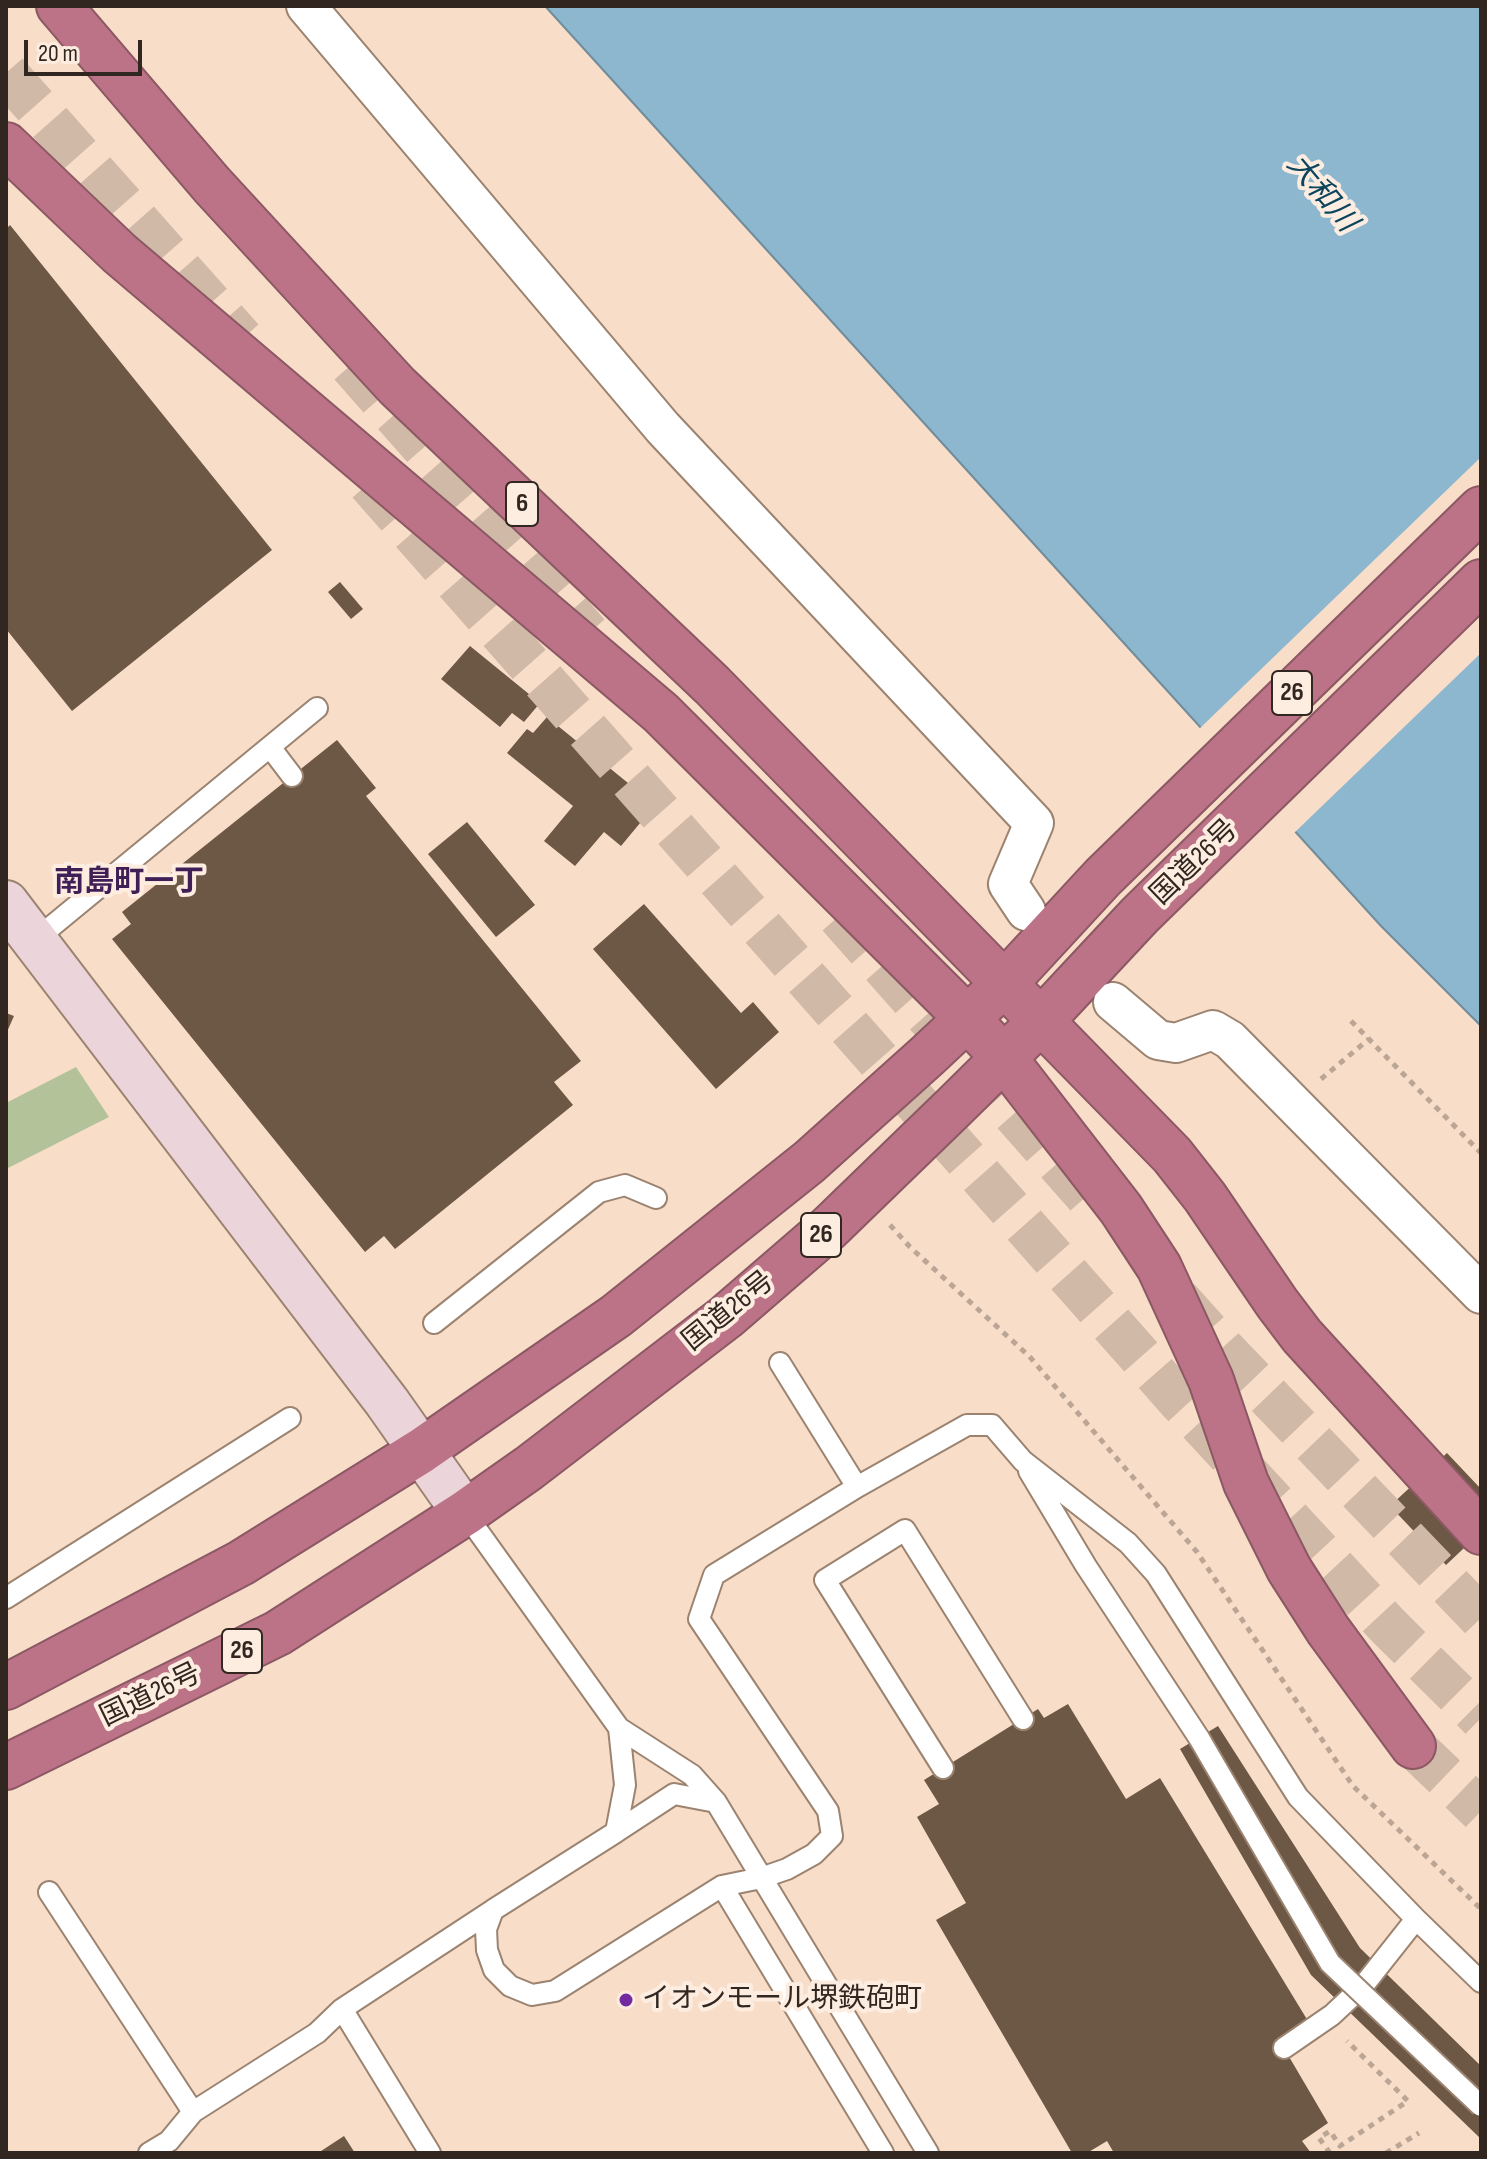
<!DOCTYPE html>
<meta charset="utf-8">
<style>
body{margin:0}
#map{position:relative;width:1487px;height:2159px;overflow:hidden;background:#f8ddc9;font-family:"Sofia Sans Condensed",sans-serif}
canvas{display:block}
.frame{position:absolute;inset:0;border:8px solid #312720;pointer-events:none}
.scale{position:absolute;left:24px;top:40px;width:118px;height:36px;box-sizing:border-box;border:4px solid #312720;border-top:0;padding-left:10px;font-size:24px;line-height:28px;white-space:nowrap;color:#312720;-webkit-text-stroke:6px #fdede0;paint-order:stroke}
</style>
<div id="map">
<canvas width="1487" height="2159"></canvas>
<div class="frame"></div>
<div class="scale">20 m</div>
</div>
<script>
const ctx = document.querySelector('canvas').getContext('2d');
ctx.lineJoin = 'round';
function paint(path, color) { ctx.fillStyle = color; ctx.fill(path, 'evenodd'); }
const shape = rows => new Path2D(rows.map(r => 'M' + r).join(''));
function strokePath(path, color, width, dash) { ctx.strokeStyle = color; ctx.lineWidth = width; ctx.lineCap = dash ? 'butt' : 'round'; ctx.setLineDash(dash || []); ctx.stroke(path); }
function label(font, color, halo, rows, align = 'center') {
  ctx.font = font + ' "Sofia Sans Condensed","Noto Sans JP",sans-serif'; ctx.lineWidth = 8; ctx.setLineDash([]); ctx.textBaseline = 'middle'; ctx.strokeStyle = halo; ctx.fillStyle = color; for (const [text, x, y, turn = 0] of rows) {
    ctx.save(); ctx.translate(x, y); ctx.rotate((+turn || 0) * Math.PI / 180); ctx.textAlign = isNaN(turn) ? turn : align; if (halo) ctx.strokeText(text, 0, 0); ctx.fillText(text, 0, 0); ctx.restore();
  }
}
paint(shape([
 [76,1067,109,1117,6,1169,6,1103]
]), '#b4c29a');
const water = shape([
 [545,6,1481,6,1481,1026,1381,926,545,6]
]);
paint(water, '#8cb7ce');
strokePath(water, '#718c9a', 2);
paint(shape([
 [1481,457,1481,653,1293,834,1198,730]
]), '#f8ddc9');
paint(shape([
 [10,225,272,550,72,711,6,629,6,229],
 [340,582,363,609,351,619,328,592],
 [470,646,540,703,524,722,512,713,500,727,441,679],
 [547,717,655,805,621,846,604,832,575,866,544,841,573,806,507,753,527,729,533,733],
 [337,740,376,788,366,796,581,1061,554,1082,573,1105,395,1249,384,1236,365,1252,112,939,131,924,122,912],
 [467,822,535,905,496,937,428,854],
 [644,904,741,1013,753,1002,779,1032,716,1089,593,949],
 [6,1013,14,1016,6,1034],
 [1447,1453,1481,1489,1481,1532,1446,1565,1390,1506],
 [1068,1704,1126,1799,1160,1778,1308,2021,1278,2038,1328,2123,1302,2141,1311,2153,1114,2153,1107,2141,1087,2153,1072,2153,936,1920,966,1903,917,1817,939,1804,924,1780,1038,1709,1044,1718],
 [1218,1726,1360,1948,1481,2066,1481,2139,1311,1975,1180,1749],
 [344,2136,355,2153,318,2153]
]), '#6d5745');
strokePath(shape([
 [6,73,242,339],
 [351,365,588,634],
 [369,483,1176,1397,1387,1625,1481,1718],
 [839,916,1095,1205],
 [1178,1299,1223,1349,1481,1618],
 [1413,1746,1481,1811]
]), '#d0b9a7', 44, [44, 22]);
const lane = shape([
 [270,747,292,776],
 [35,940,317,708],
 [434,1323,599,1192,625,1185,656,1198],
 [780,1363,857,1487],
 [1029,1471,1086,1566,1199,1738],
 [465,1513,619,1728,692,1775,716,1802,928,2153],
 [6,1598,290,1418],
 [619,1728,625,1785,616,1832,493,1910,486,1929,487,1950,494,1970,510,1986,532,1995,555,1991,722,1886,761,1878,787,1869,814,1854,832,1836,828,1811,699,1619,714,1575,857,1487,967,1425,992,1425,1023,1461,1128,1543,1156,1574,1298,1797,1416,1919,1363,1986,1332,2015,1284,2048],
 [943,1768,825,1580,905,1530,1023,1719],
 [616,1832,674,1794,716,1802],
 [722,1886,883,2153],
 [49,1892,193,2112],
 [1416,1919,1481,1982],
 [342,2009,430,2153],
 [149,2153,169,2141,193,2112,317,2033,342,2009,493,1910]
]);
const street = shape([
 [306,6,663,428,1034,823,1008,884,1026,911],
 [1113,1002,1158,1040,1176,1043,1213,1030,1230,1040,1481,1294]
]);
const secondary = shape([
 [6,903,387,1402,465,1513]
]);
const highway = shape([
 [59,6,212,185,397,386,712,685,1172,1155,1205,1197,1277,1303,1302,1336,1481,1532],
 [6,145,119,253,661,713,967,1018,1004,1058,1121,1209,1159,1267,1211,1380,1246,1483,1289,1569,1328,1630,1413,1746],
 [6,1687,241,1563,421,1451,616,1316,809,1162,927,1056,1005,983,1103,877,1481,509],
 [6,1767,278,1633,465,1513,529,1468,726,1317,829,1228,954,1107,1041,1021,1140,915,1481,582]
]);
strokePath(lane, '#9b8370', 24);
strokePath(street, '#9b8370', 42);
strokePath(secondary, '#9b8370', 48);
strokePath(highway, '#8b5863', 48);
strokePath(shape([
 [1351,1021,1481,1153],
 [1321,1079,1369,1039],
 [890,1225,910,1247,1029,1356,1197,1552,1353,1786,1481,1909],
 [1330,2153,1319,2138,1330,2131,1340,2146,1408,2101,1347,2041],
 [1386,2153,1419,2133]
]), '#bba595', 5, [6, 6]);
strokePath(lane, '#fff', 20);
strokePath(street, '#fff', 38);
strokePath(secondary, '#ebd5db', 44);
strokePath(highway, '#bc7287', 44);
const laneBridge = shape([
 [1199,1738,1330,1963,1481,2106]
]);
strokePath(laneBridge, '#9b8370', 24, []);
strokePath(laneBridge, '#fff', 20);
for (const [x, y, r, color] of [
 [626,2000,8,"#742b9f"]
]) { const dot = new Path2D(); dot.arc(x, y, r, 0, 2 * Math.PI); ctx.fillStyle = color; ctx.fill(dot); strokePath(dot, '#fdede0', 3); }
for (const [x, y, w] of [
 [522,504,32],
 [1292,693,40],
 [821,1235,40],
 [242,1651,40]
]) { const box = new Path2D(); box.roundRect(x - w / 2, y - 22, w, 44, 6); ctx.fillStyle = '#fdede0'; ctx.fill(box); strokePath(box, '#312720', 2); }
label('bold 26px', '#312720', null, [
 ["6",522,504],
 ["26",1292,693],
 ["26",821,1235],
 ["26",242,1651]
]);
label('28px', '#312720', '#fdede0', [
 ["国道26号",1195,863,-44],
 ["国道26号",729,1312,-39],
 ["国道26号",151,1696,-26]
]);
label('28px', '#312720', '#fdede0', [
 ["イオンモール堺鉄砲町",642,2000]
], 'left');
label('italic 30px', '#0c465e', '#fdede0', [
 ["大和川",1321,194,50]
]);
label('bold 30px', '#401e56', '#fdede0', [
 ["南島町一丁",129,883]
]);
</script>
